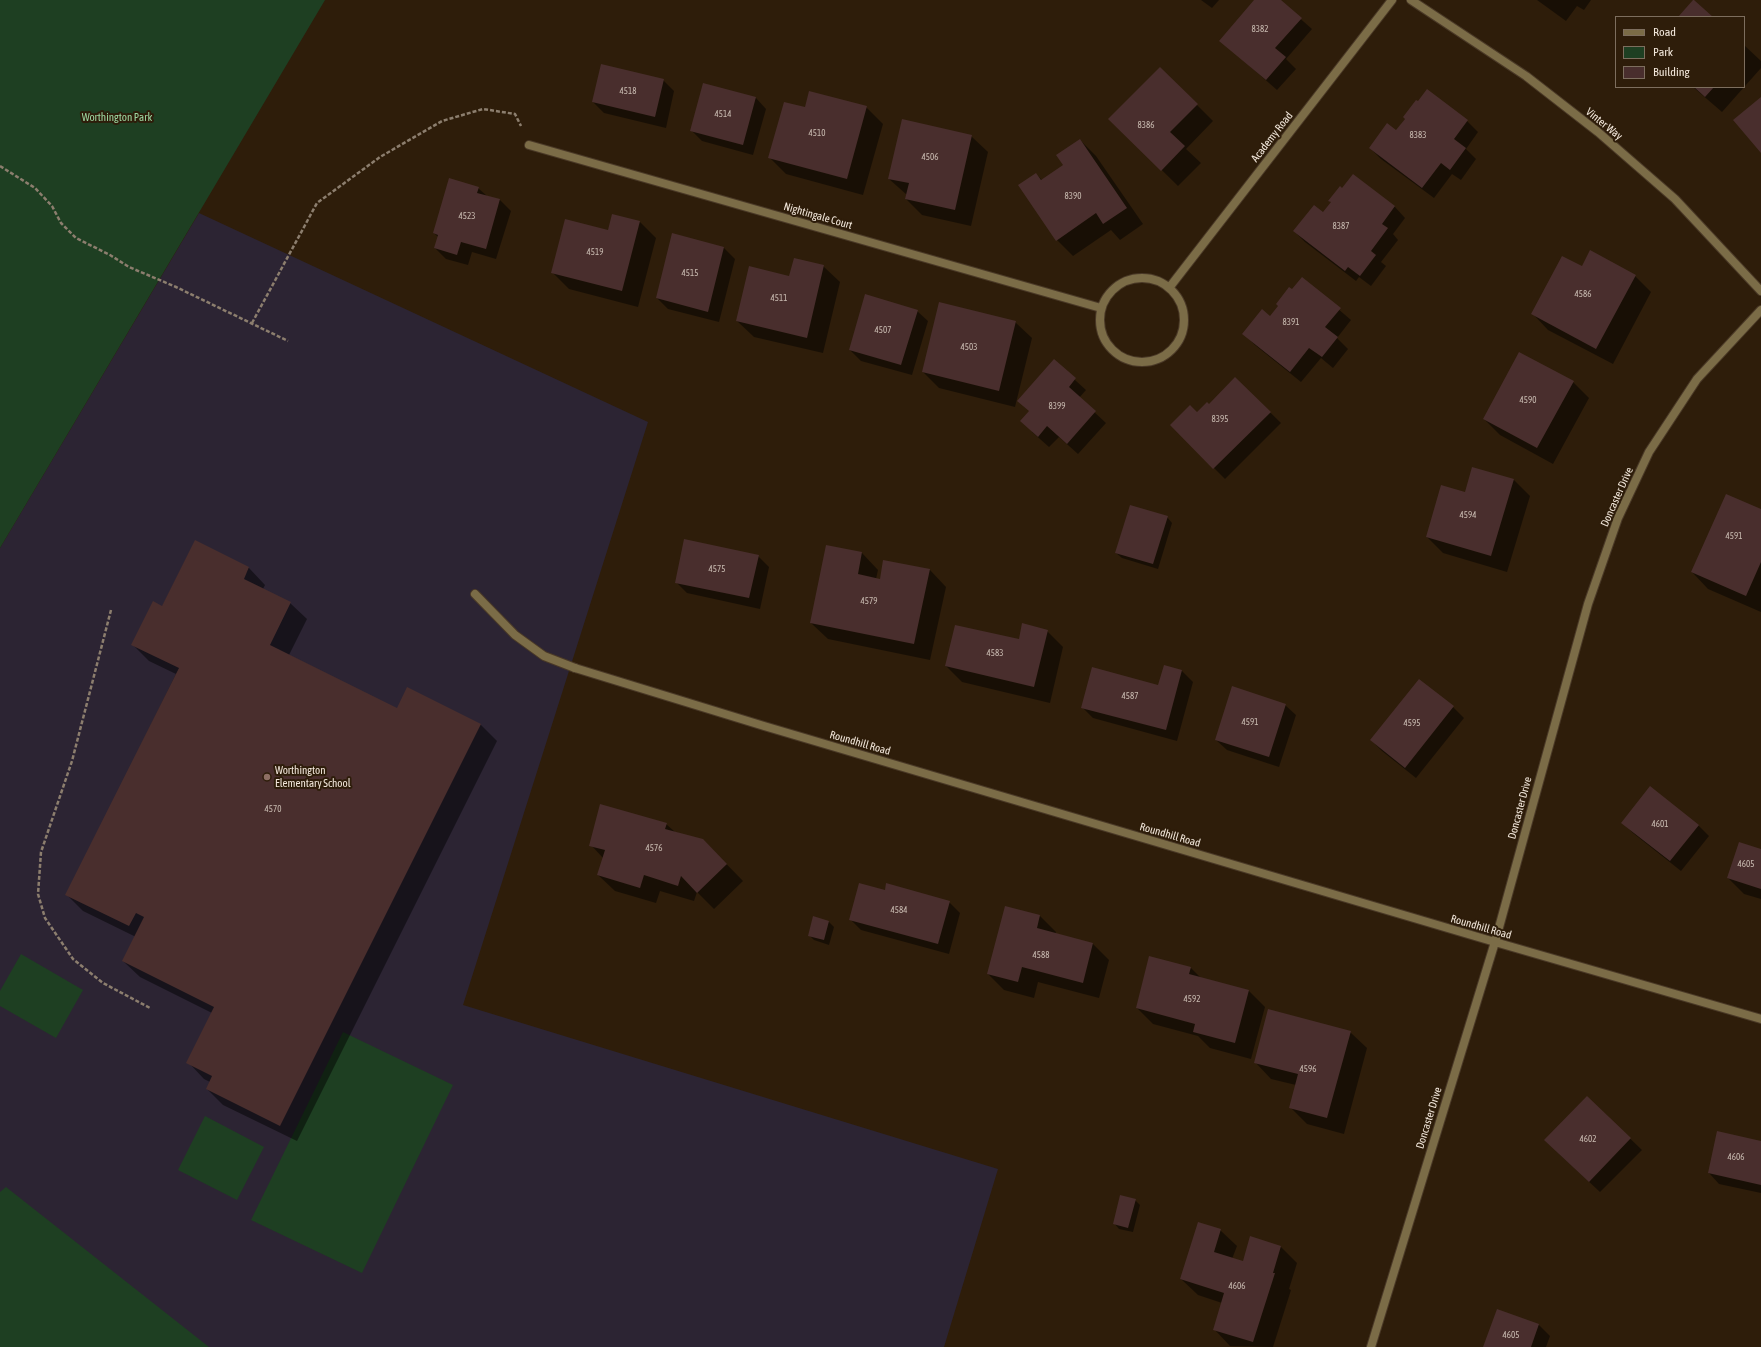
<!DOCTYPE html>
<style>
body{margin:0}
#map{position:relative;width:1761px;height:1347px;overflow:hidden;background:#2e1d0a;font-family:"Asap Condensed",sans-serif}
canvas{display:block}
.legend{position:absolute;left:1615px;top:16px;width:130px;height:72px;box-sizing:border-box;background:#2e1d0a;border:1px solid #7d6e5e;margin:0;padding:5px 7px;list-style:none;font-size:12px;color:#f3e8dc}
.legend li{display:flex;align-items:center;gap:8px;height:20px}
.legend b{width:20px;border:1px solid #7d6e5e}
</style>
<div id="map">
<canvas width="1761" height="1347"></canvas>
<ul class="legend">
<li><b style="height:5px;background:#7b6c47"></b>Road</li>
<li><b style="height:11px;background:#1e3f22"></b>Park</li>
<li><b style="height:11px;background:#492e2d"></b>Building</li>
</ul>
</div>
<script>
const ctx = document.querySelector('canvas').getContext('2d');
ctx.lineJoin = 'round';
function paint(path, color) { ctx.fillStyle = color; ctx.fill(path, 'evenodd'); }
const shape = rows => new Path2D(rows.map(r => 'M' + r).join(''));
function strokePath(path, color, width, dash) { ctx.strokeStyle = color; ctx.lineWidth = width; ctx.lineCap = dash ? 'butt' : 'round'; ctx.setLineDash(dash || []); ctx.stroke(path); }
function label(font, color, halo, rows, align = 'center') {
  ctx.font = font + ' "Asap Condensed",sans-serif'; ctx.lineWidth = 4; ctx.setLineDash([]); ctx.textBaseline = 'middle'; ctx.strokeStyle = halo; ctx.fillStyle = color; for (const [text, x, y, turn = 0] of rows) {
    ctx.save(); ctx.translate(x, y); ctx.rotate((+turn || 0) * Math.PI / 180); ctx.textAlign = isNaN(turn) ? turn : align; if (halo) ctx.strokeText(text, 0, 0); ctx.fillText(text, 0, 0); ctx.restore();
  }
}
paint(shape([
 [199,213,648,422,463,1005,998,1169,944,1347,0,1347,0,548]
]), '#2c2433');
paint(shape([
 [0,0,325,0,0,548],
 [21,954,83,990,56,1038,0,1006,0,991],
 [343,1032,453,1085,362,1273,251,1220],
 [205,1116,264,1147,237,1200,178,1170],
 [6,1187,209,1347,0,1347,0,1192]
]), '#1e3f22');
paint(shape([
 [1201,0,1219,0,1212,8],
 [1256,0,1279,0,1312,29,1286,59,1296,69,1277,90,1221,41],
 [1537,0,1591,0,1584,10,1577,6,1566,21],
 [1744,45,1761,61,1761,68,1722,112,1693,87,1744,87],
 [1160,68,1213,121,1186,149,1201,163,1178,186,1110,119],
 [663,80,674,91,666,128,604,113,593,102],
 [1427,91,1467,121,1478,132,1466,149,1476,159,1461,180,1452,174,1434,198,1381,159,1370,148,1396,131],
 [756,98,766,109,753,155,702,141,691,130],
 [866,107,883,124,863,195,786,174,770,158],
 [971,136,988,152,971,226,922,215,906,199,907,195,889,179],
 [1080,140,1096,156,1143,224,1120,240,1111,230,1073,256,1057,240,1036,174,1042,180,1064,165],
 [1353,175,1395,207,1405,218,1393,234,1398,240,1381,262,1386,266,1371,286,1359,277,1356,281,1305,242,1294,231,1323,214,1332,203,1330,201,1342,189],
 [478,188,487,196,500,200,511,211,496,259,472,252,468,265,446,259,435,248,438,237,434,233],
 [640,222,656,238,638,307,569,289,553,273,609,231],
 [673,235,724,248,735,259,719,322,668,309,657,298],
 [823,266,840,282,823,353,754,337,737,321,790,277],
 [1582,268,1635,276,1651,292,1613,364,1548,330,1532,313],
 [1302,278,1351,320,1337,338,1348,349,1333,368,1321,358,1301,382,1255,345,1244,334,1271,317],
 [917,311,928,321,912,375,861,361,850,350],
 [1015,322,1032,338,1015,407,939,388,923,372],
 [1054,361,1086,390,1079,398,1106,423,1078,454,1059,437,1049,447,1032,432,1030,411],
 [1235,378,1281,423,1225,479,1171,425,1197,413,1209,405],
 [1573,382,1589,398,1553,464,1500,435,1484,419],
 [1513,479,1530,496,1507,572,1443,553,1427,537],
 [1761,510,1761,612,1708,589,1692,572],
 [1167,517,1172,523,1158,569,1122,558,1116,553],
 [195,542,249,568,265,585,263,589,290,603,307,619,289,655,397,709,480,724,497,741,297,1141,223,1105,207,1089,210,1082,204,1079,188,1062,212,1013,140,977,123,961,136,937,83,911,67,895,176,674,149,661,133,645,162,607],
 [827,546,862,553,878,570,876,579,880,580,930,570,946,587,930,660,828,639,811,623],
 [758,556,769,567,760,609,687,593,676,582],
 [1047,631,1063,647,1050,703,962,682,946,666],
 [1165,666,1182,671,1193,682,1177,741,1093,718,1082,707,1159,686],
 [1419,680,1453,707,1464,718,1416,778,1382,751,1371,740],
 [1285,705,1296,715,1279,767,1227,750,1216,740],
 [1623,823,1698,825,1709,836,1681,871,1633,833],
 [666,824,675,832,703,840,743,881,714,909,697,892,694,901,660,891,656,903,615,891,598,875,603,858,591,845],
 [1761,850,1761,899,1744,894,1728,878],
 [949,902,960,913,949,954,861,930,850,919],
 [1040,916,1056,932,1055,934,1093,944,1109,960,1099,998,1038,982,1034,998,1004,990,988,974],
 [814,917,829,922,834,927,829,945,814,940,809,935],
 [1191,968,1201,978,1249,991,1265,1007,1251,1059,1210,1048,1198,1036,1153,1024,1137,1008],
 [1350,1032,1367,1048,1344,1134,1307,1124,1291,1108,1296,1085,1271,1079,1255,1062],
 [1587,1097,1642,1150,1600,1192,1556,1151],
 [1761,1142,1761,1193,1719,1184,1709,1173],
 [1135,1200,1140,1205,1133,1232,1119,1229,1114,1223],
 [1220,1230,1237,1246,1232,1259,1243,1262,1251,1238,1281,1247,1297,1263,1289,1289,1291,1290,1273,1347,1230,1346,1214,1329,1222,1303,1198,1295,1181,1279],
 [1497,1310,1539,1325,1550,1336,1546,1347,1484,1347]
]), '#0007');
paint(shape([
 [1254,0,1281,0,1302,18,1275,48,1286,57,1266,80,1219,41],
 [1693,0,1694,0,1713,17,1678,17],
 [601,64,664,79,655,117,592,102],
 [1160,67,1198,104,1170,132,1185,146,1161,171,1108,119],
 [703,83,756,97,743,145,690,131],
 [1694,87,1714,87,1705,97],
 [1427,89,1468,120,1454,139,1466,148,1450,170,1441,163,1422,188,1369,148,1387,123,1396,130,1405,119,1403,117,1416,100,1418,101],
 [809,91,867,106,847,179,768,158,784,102,805,107],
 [1761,97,1761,153,1733,120],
 [902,119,972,135,955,210,905,199,909,183,888,179],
 [1080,139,1127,208,1103,224,1096,213,1056,241,1018,185,1036,173,1041,180,1063,165,1056,155],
 [1353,174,1395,206,1382,224,1388,228,1371,251,1376,255,1360,276,1348,267,1345,271,1293,231,1314,205,1323,212,1331,202,1328,201,1340,186,1342,188],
 [449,178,479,187,477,193,500,199,486,249,461,242,457,255,434,248,438,235,433,233],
 [612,214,640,221,622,291,551,273,565,219,608,230],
 [672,233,724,247,708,312,656,298],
 [1590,250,1636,275,1596,349,1531,314,1562,256,1582,266],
 [794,258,824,265,807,338,736,321,749,266,789,276],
 [1302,277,1341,308,1325,327,1338,337,1322,357,1309,348,1290,372,1242,334,1262,309,1270,316,1278,306,1276,304,1289,287,1292,289],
 [865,294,918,310,901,365,849,350],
 [939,302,1016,321,999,391,922,372],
 [1519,352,1574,381,1537,448,1483,419],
 [1054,359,1076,378,1069,387,1096,411,1067,444,1047,426,1038,437,1020,421,1029,411,1017,401],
 [1235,377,1271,412,1213,469,1170,425,1190,405,1197,412,1207,402,1209,404],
 [1472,467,1514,479,1491,556,1426,537,1441,485,1465,492],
 [1726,494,1761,509,1761,562,1746,596,1691,572],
 [1130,505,1168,516,1153,564,1115,553],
 [684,539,759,555,749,598,675,583],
 [195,540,249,567,244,579,291,602,270,645,397,708,407,687,481,724,280,1126,206,1089,212,1076,186,1063,214,1007,122,961,144,917,136,913,129,926,65,895,179,668,131,645,153,601,162,606],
 [826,545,862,552,858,574,880,579,883,560,930,569,914,644,810,623],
 [1022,623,1048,630,1034,687,945,666,955,625,1019,639],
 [1164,665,1182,670,1166,730,1081,708,1092,667,1158,685],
 [1419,679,1454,706,1405,768,1370,740],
 [1232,686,1286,704,1269,757,1215,740],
 [1650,786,1699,825,1670,861,1621,823],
 [600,804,667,823,665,829,703,839,727,864,697,893,681,876,678,886,644,875,640,888,597,875,605,850,589,846],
 [1739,842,1761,849,1761,889,1727,878],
 [859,883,885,890,886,883,950,901,938,944,849,920],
 [1005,906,1040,915,1037,928,1093,943,1083,983,1022,967,1018,982,987,974],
 [813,916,829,921,824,940,808,936],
 [1149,956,1191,967,1189,974,1249,990,1235,1043,1193,1032,1195,1024,1136,1008],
 [1268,1009,1351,1031,1327,1118,1289,1108,1298,1074,1254,1063],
 [1587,1096,1631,1138,1589,1182,1544,1140],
 [1717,1131,1761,1141,1761,1185,1708,1173],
 [1120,1195,1136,1199,1128,1228,1113,1224],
 [1198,1222,1221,1229,1214,1252,1243,1261,1250,1236,1281,1246,1273,1273,1275,1273,1253,1342,1213,1330,1224,1293,1180,1279],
 [1497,1309,1539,1324,1531,1347,1483,1347]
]), '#492e2d');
const lane = shape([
 [475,594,515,635,544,656,575,668]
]);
const street = shape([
 [1411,0,1526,76,1598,132,1675,199,1761,291],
 [529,145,1101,308],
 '1100 320a42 42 0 1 1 84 0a42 42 0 1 1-84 0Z',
 [1169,288,1392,0],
 [575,668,764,726,1495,942,1761,1019],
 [1371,1347,1495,942,1588,604,1618,518,1649,452,1697,379,1761,310]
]);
strokePath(lane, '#4a3927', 10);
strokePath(street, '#4a3927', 10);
strokePath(shape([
 [0,166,35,188,52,206,61,223,76,238,110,255,129,267,176,287,288,341],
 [252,323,317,203,380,157,442,121,483,109,515,114,521,126],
 [111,610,72,761,41,852,38,894,45,918,73,959,103,983,150,1008]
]), '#8c7e6e', 2.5, [4, 2]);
strokePath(lane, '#7b6c47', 8);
strokePath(street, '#7b6c47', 8);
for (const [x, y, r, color] of [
 [267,777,4,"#8d6e63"]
]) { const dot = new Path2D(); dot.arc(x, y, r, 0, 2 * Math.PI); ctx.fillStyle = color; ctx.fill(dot); strokePath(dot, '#2e1d0a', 1.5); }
label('9px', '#c8bab0', null, [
 ["8382",1260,29],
 ["4518",628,91],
 ["4514",723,114],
 ["8386",1146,125],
 ["4510",817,133],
 ["8383",1418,135],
 ["4506",930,157],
 ["8390",1073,196],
 ["4523",467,216],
 ["8387",1341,226],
 ["4519",595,252],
 ["4515",690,273],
 ["4586",1583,294],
 ["4511",779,298],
 ["8391",1291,322],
 ["4507",883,330],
 ["4503",969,347],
 ["4590",1528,400],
 ["8399",1057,406],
 ["8395",1220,419],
 ["4594",1468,515],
 ["4591",1734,536],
 ["4575",717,569],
 ["4579",869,601],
 ["4583",995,653],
 ["4587",1130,696],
 ["4591",1250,722],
 ["4595",1412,723],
 ["4570",273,809],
 ["4601",1660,824],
 ["4576",654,848],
 ["4605",1746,864],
 ["4584",899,910],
 ["4588",1041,955],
 ["4592",1192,999],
 ["4596",1308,1069],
 ["4602",1588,1139],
 ["4606",1736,1157],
 ["4606",1237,1286],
 ["4605",1511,1335]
]);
label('11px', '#9dd8a2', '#2e1d0a', [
 ["Worthington Park",117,118]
]);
label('11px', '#f3e8dc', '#2e1d0a', [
 ["Vinter Way",1604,124,39],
 ["Academy Road",1272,137,-52],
 ["Nightingale Court",818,216,16],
 ["Doncaster Drive",1617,497,-66],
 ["Roundhill Road",860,743,16],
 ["Doncaster Drive",1520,808,-75],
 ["Roundhill Road",1170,835,16],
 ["Roundhill Road",1481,927,16],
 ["Doncaster Drive",1429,1118,-73]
]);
label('11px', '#f3e8dc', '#2e1d0a', [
 ["Worthington",275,771],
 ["Elementary School",275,784]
], 'left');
</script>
